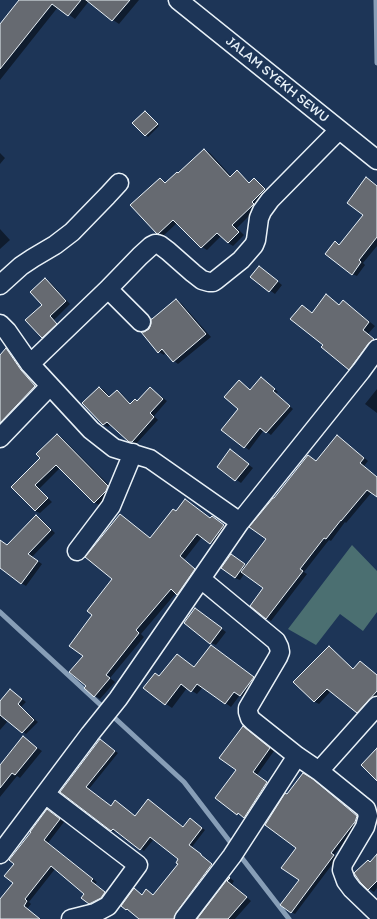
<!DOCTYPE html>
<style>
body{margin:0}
canvas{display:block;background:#1d3557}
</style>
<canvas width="377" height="919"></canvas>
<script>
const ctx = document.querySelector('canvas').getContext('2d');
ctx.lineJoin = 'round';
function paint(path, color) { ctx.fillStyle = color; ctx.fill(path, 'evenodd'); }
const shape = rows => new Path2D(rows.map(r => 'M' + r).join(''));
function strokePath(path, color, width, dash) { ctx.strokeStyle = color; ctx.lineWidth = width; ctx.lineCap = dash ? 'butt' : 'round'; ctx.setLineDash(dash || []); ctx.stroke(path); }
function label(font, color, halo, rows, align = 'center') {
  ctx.font = font + ' Itim,sans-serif'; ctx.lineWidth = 4; ctx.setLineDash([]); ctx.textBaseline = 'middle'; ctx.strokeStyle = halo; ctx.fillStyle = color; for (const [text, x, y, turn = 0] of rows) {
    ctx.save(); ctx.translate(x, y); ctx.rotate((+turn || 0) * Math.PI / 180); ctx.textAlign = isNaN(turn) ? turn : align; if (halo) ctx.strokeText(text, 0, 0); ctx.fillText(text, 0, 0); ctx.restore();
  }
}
paint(shape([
 [352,545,377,571,377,612,363,631,340,614,316,645,288,629]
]), '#4b6f71');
paint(shape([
 [20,0,139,0,119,24,113,20,89,1,75,19,58,7,0,80,0,26],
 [146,112,159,126,148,137,134,123],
 [205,150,210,153,232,177,237,172,242,175,250,183,254,179,259,182,270,193,258,207,237,228,244,235,233,246,228,243,221,236,207,250,202,247,177,223,163,236,157,233,160,179,167,183,179,174],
 [0,153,5,158,0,164],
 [371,181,377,186,377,246,363,263,365,265,357,276,352,274,335,243,340,245,364,215],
 [0,229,10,240,0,249],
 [264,270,282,285,275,294,251,277],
 [45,279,50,282,70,304,54,320,61,327,47,340,43,337],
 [326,296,340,305,343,301,349,305,375,326,368,334,377,341,356,372,349,369,325,345,302,306,313,313],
 [177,300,181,303,211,337,178,364,174,361,166,352,164,355,159,352,149,330],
 [6,350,11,352,26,374,39,390,0,430,0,357],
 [262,378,266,381,278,392,276,394,293,409,271,435,264,430,249,450,245,447,240,409,239,381,251,391],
 [100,388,104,390,110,397,117,391,121,393,131,404,138,402,150,388,154,391,167,401,154,416,158,420,136,444,130,441,111,424,108,427,104,425,84,403],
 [377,389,377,413,365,404],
 [57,435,62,438,113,489,111,494,99,505,94,502,60,468,39,489,52,502,40,513,35,511,12,487,41,458],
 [342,439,368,461,364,466,377,477,377,496,372,492,346,523,345,522,331,541,329,540,304,572,307,574,271,621,266,618,264,588,245,573,240,580,235,578,236,558,247,566,267,539,274,500,309,456,316,462],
 [235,454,253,468,241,483,218,467],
 [186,500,191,504,211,519,217,520,229,529,216,546,202,537,184,560,200,573,183,597,176,593,141,634,144,637,110,678,115,682,100,699,95,696,87,686,84,656,94,615,113,579,120,515,126,519,151,539,177,512],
 [36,516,41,519,55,533,32,557,42,564,26,586,21,583,0,558,0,540,8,546],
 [200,612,226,632,216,645,211,643],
 [329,647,333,650,354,670,360,662,377,675,377,697,361,715,357,712,331,691,319,704,315,702,294,682],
 [217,650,259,681,247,699,240,695,231,707,203,687,197,694,187,688,172,708,166,704,145,688,160,677,177,655,195,667],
 [11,690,26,702,21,707,38,722,26,734,3,716,2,718,7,722,0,730,0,703],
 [243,727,274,751,257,775,271,785,249,819,238,814,217,798,237,770],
 [23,738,42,751,20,778,17,776,0,797,0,767],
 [103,742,118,753,89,789,112,807,136,817,183,828,193,821,205,830,192,847,204,857,203,858,215,867,177,919,141,919,130,911,122,906,142,895,154,896,179,864,179,859,154,839,144,851,116,831,115,832,112,830,61,792],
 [316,783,360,819,358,824,334,855,337,858,295,914,291,912,300,880,297,848,287,795],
 [47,810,64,822,48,843,97,882,95,884,109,895,94,906,89,903,86,893,55,869,29,902,31,904,27,909,40,919,0,919,0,901,14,883,15,864,10,860],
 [377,856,377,888,374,892,369,889,370,862],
 [230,878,234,881,232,884,251,901,235,919,200,919,199,918]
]), '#0007');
strokePath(shape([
 [376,0,377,63],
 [0,612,184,782,234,847],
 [238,853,289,919]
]), '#879eb7', 5);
const building = shape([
 [19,0,81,0,68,16,52,4,0,69,0,24,19,0],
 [86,0,130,0,112,21,86,0],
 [145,111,158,124,145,136,132,123,145,111],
 [204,149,230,177,237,170,249,183,254,178,265,189,252,202,254,204,232,225,239,232,228,243,217,233,201,248,173,220,158,234,157,234,130,205,160,178,165,183,177,172,178,173,204,149],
 [366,177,377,186,377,237,359,260,361,262,352,275,325,254,335,241,339,245,363,215,347,203,366,177],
 [259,266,278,281,269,292,250,277,259,266],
 [45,278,66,301,50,316,57,324,42,338,25,320,42,305,30,292,45,278],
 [326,294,339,305,343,300,369,322,363,330,374,339,369,343,349,370,321,347,323,345,290,319,302,305,312,313,326,294],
 [176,299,206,334,173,362,162,349,158,353,141,332,144,332,149,329,151,324,151,319,152,319,176,299],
 [6,348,21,370,35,386,0,423,0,355,6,348],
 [261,377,275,389,273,391,290,406,266,433,260,428,244,448,221,430,238,409,224,397,239,380,250,390,261,377],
 [99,387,109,397,117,390,130,404,135,399,137,401,150,387,163,399,150,413,154,417,132,442,129,442,107,422,103,425,82,403,99,387],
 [57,434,108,486,106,491,94,503,56,465,35,485,48,498,35,511,11,487,40,458,36,454,57,434],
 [337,435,364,458,360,463,377,477,377,497,367,490,341,521,341,520,326,539,324,538,300,569,303,571,266,619,250,606,263,588,241,572,266,539,249,527,273,498,274,498,308,455,316,461,337,435],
 [230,449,249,464,235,481,217,467,230,449],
 [185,499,210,518,212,516,224,525,210,544,197,534,180,556,195,569,177,595,171,589,136,630,139,633,106,675,110,678,94,697,84,688,86,686,69,672,83,656,69,646,92,615,87,611,112,579,85,557,120,514,150,538,173,509,176,511,185,499],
 [36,515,51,530,28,554,38,561,21,584,0,568,0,540,7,545,36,515],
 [231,554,245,564,235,578,221,568,231,554],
 [195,608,222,628,210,644,184,623,195,608],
 [211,645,254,677,240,696,234,692,225,704,197,684,191,692,181,684,165,705,143,688,155,673,159,676,177,654,194,667,211,645],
 [329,646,353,669,360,661,377,675,377,691,357,713,327,689,314,702,293,682,329,646],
 [10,689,22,699,18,704,34,720,22,733,0,715,0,701,10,689],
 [243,726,270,748,253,772,267,782,244,818,238,813,237,815,215,798,236,770,219,758,243,726],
 [23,736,37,748,15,775,12,773,0,788,0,765,23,736],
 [100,739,115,751,86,787,111,806,115,800,135,816,148,799,183,827,190,818,202,828,189,845,201,854,201,855,212,864,176,913,174,919,139,919,127,909,126,910,121,906,134,888,142,895,146,889,153,895,178,864,176,863,178,859,150,837,140,850,113,829,111,831,60,792,100,739],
 [377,748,377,781,361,765,377,748],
 [303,773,313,779,357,816,355,822,355,823,354,823,331,853,334,855,291,913,280,905,299,880,281,868,296,848,265,825,285,793,287,794,303,773],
 [47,809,60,819,44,840,93,879,91,881,105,892,101,898,89,904,81,898,84,894,51,866,25,899,27,901,24,906,40,919,0,919,0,899,13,883,4,876,14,864,9,860,31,832,30,832,47,809],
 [377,854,377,881,368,890,360,882,354,873,368,860,370,862,377,854],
 [229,877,230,878,227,881,247,897,228,919,197,919,229,877]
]);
paint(building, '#666a71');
strokePath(building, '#e8f1f8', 1);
const minor = shape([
 [178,0,377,160],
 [0,285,21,266,33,258,55,245,72,232,107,196,119,183],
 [108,289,140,256,151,246,155,244,157,244,160,245,168,251,193,273,202,280,209,282,213,282,216,280,241,260,254,245,256,240,259,218,262,211,270,200,339,130],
 [0,324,7,331,30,364,91,430,114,448,150,459,240,522],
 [30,364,108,289,141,322],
 [0,438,50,386],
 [77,551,111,506,133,453],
 [201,579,276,641,279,647,280,652,278,657,248,708,248,712,250,718,253,721,297,756,319,771,377,706],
 [319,771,366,809,368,816,365,827,343,864,342,870,346,881,352,889,377,913],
 [45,794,138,865,108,906,95,913,71,919],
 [0,854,90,734,118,699,240,522,361,371,377,349],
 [184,919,232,856,297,756]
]);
strokePath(minor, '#e8f1f8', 21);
strokePath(minor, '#1d3557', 18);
label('14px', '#e8f1f8', '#1d3557', [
 ["JALAM SYEKH SEWU",277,80,39]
]);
</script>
